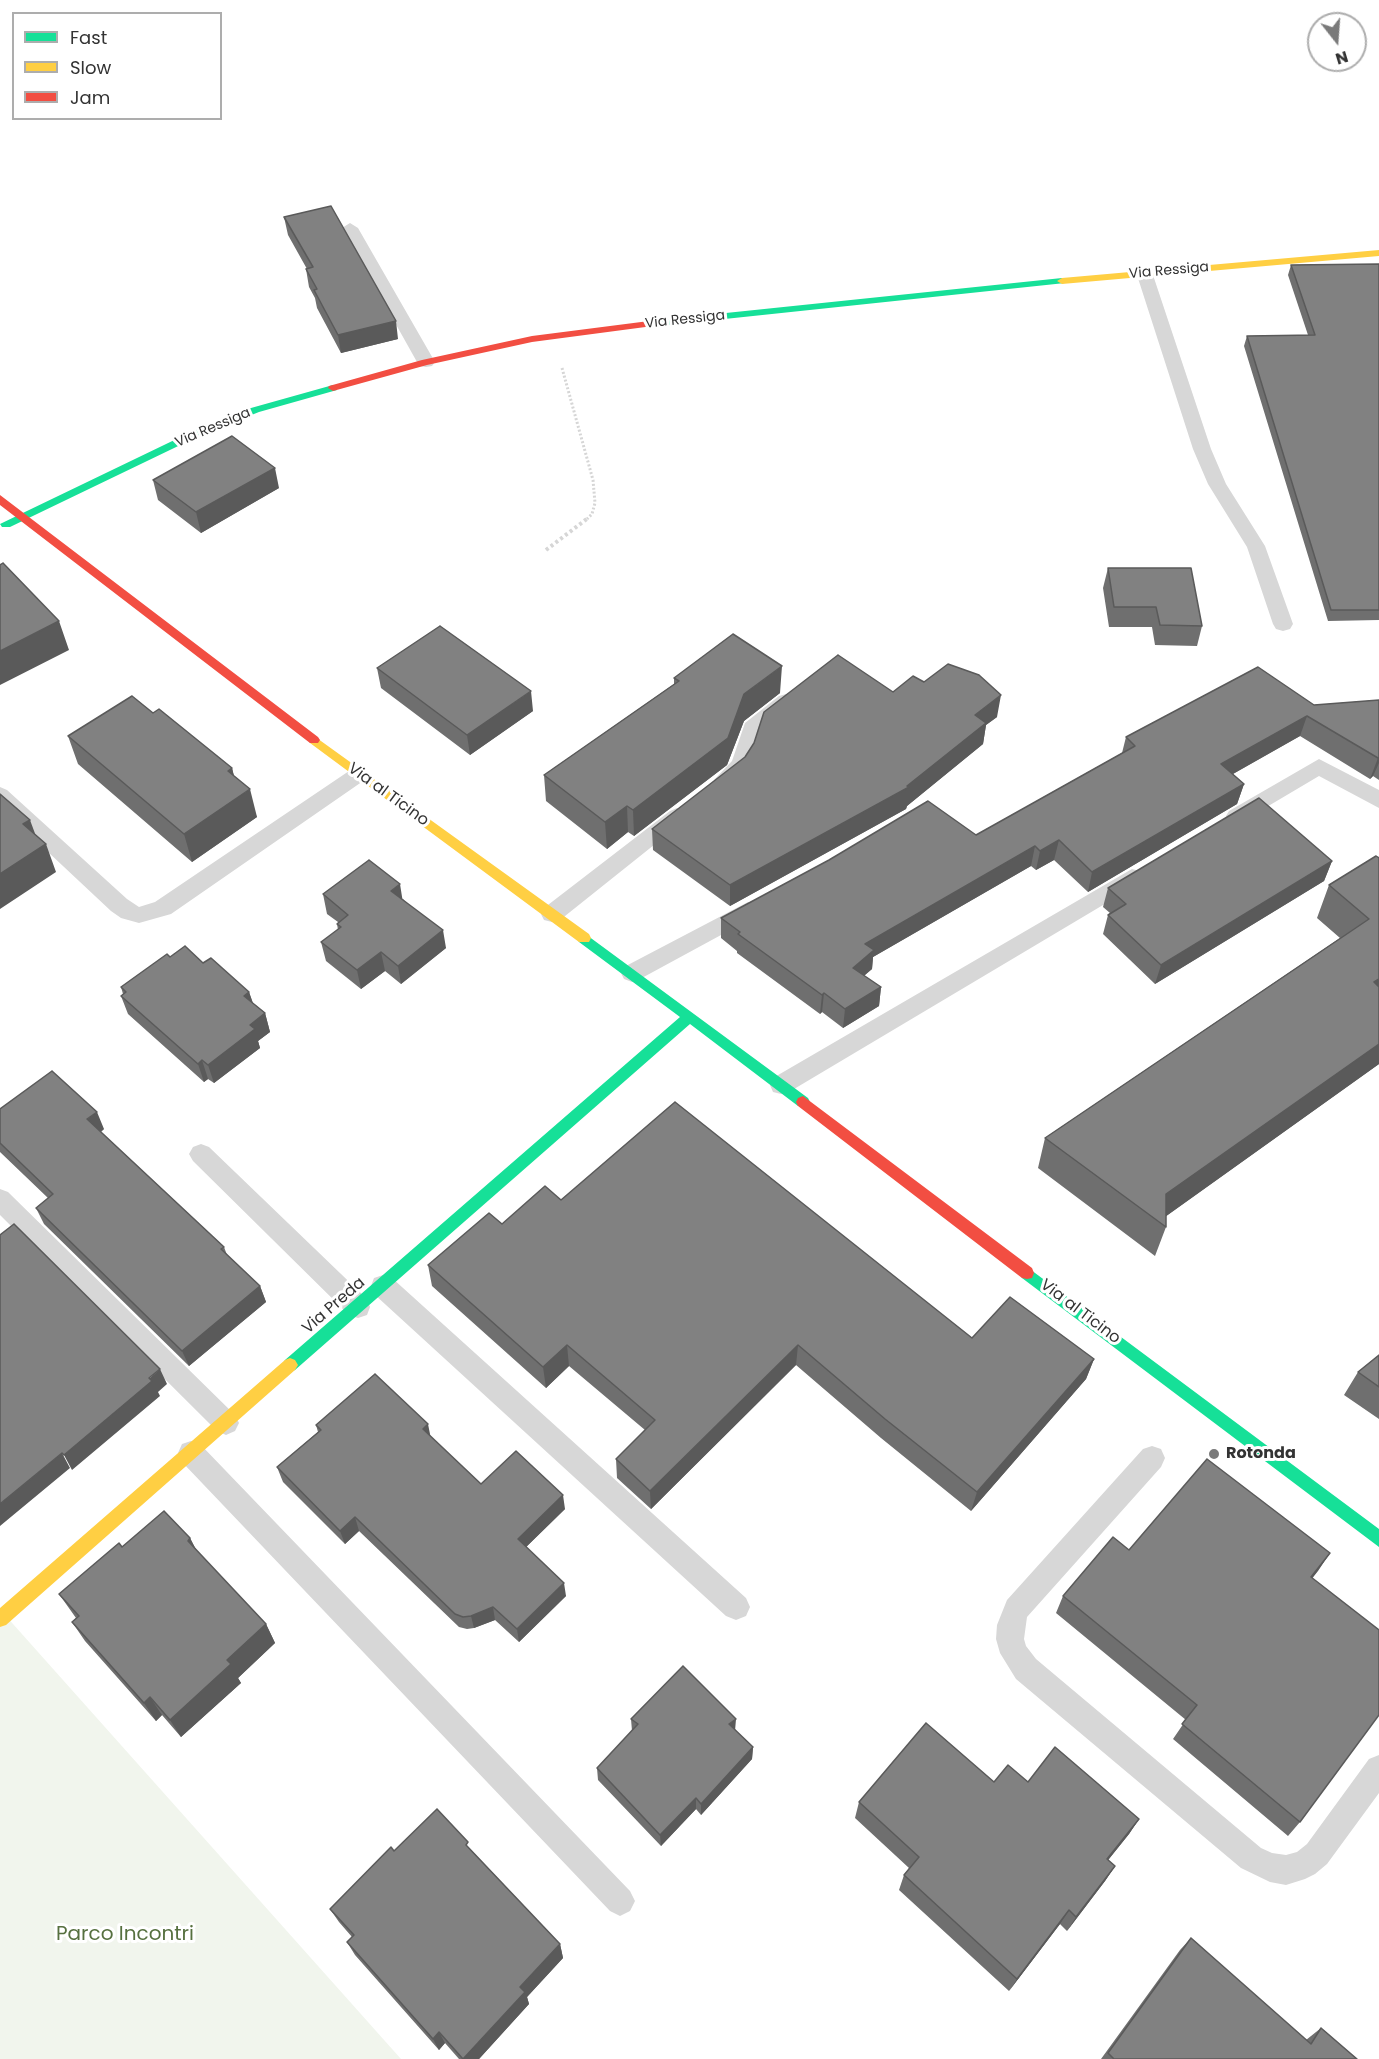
<!DOCTYPE html>
<style>
body{margin:0}
#map{position:relative;width:1379px;height:2059px;overflow:hidden;background:#fff;font-family:Poppins,sans-serif}
canvas{display:block}
.legend{position:absolute;left:12px;top:12px;width:210px;height:108px;box-sizing:border-box;background:#fff;border:2px solid #adadad;margin:0;padding:8px 10px;list-style:none;font-size:18px;color:#333}
.legend li{display:flex;align-items:center;gap:12px;height:30px}
.legend b{width:30px;border:2px solid #adadad}
.north{position:absolute;left:1307px;top:12px;width:60px;height:60px;box-sizing:border-box;background:#fff;border:2px solid #adadad;border-radius:50%;rotate:163deg;font-size:16px;font-weight:700;line-height:24px;text-align:center;color:#333}
.north::after{content:'';display:block;margin:auto;width:21px;height:27px;background:#7a7a7a;clip-path:polygon(50% 0,100% 100%,50% 72%,0 100%)}
</style>
<div id="map">
<canvas width="1379" height="2059"></canvas>
<ul class="legend">
<li><b style="height:8px;background:#16e098"></b>Fast</li>
<li><b style="height:8px;background:#ffcf43"></b>Slow</li>
<li><b style="height:8px;background:#f24e42"></b>Jam</li>
</ul>
<div class="north">N</div>
</div>
<script>
const ctx = document.querySelector('canvas').getContext('2d');
ctx.lineJoin = 'round';
function paint(path, color) { ctx.fillStyle = color; ctx.fill(path, 'evenodd'); }
const shape = rows => new Path2D(rows.map(r => 'M' + r).join(''));
function strokePath(path, color, width, dash) { ctx.strokeStyle = color; ctx.lineWidth = width; ctx.lineCap = dash ? 'butt' : 'round'; ctx.setLineDash(dash || []); ctx.stroke(path); }
function label(font, color, halo, rows, align = 'center') {
  ctx.font = font + ' Poppins,sans-serif'; ctx.lineWidth = 6; ctx.setLineDash([]); ctx.textBaseline = 'middle'; ctx.strokeStyle = halo; ctx.fillStyle = color; for (const [text, x, y, turn = 0] of rows) {
    ctx.save(); ctx.translate(x, y); ctx.rotate((+turn || 0) * Math.PI / 180); ctx.textAlign = isNaN(turn) ? turn : align; if (halo) ctx.strokeText(text, 0, 0); ctx.fillText(text, 0, 0); ctx.restore();
  }
}
paint(shape([
 [5,1615,401,2059,0,2059,0,1619]
]), '#f1f5ed');
strokePath(shape([
 [562,368,593,480,595,503,592,514,587,519]
]), '#d6d6d6', 3, [2, 2]);
strokePath(shape([
 [546,550,588,518]
]), '#d6d6d6', 4, [3, 3]);
paint(shape([
 [350,223,358,228,435,362,432,366,426,367,420,366,417,362,342,228,350,223],
 [1144,267,1152,272,1211,449,1226,484,1265,546,1293,624,1290,629,1283,631,1276,629,1273,624,1247,547,1208,484,1193,449,1136,272,1144,267],
 [786,694,793,696,796,701,793,706,761,732,748,769,731,785,724,788,717,785,714,780,732,761,745,723,779,696,786,694],
 [1319,759,1379,790,1379,808,1319,776,1243,821,1236,824,1229,821,1226,816,1229,811,1319,759],
 [359,766,366,769,369,774,366,779,171,914,139,923,121,918,111,911,0,807,0,787,7,790,127,899,139,907,155,902,352,769,359,766],
 [677,808,684,811,687,816,684,821,560,920,552,922,544,920,541,914,544,908,670,811,677,808],
 [1132,869,1140,871,1143,877,1140,883,789,1092,781,1094,773,1092,770,1085,773,1078,1132,869],
 [748,902,756,904,759,910,756,916,640,979,632,982,624,979,621,973,624,967,748,902],
 [201,1144,209,1147,367,1299,370,1307,367,1315,358,1318,349,1315,193,1161,189,1154,193,1147,201,1144],
 [0,1189,8,1192,235,1415,239,1423,235,1431,226,1435,217,1431,0,1215,0,1189],
 [383,1275,392,1278,746,1598,750,1607,746,1616,736,1620,726,1616,374,1294,371,1286,374,1278,383,1275],
 [191,1441,200,1444,630,1891,635,1901,630,1911,620,1916,610,1911,182,1462,178,1453,182,1444,191,1441],
 [1152,1446,1161,1449,1165,1458,1161,1467,1027,1617,1024,1639,1026,1646,1036,1659,1261,1848,1272,1853,1286,1855,1297,1852,1307,1844,1369,1759,1379,1755,1379,1793,1327,1864,1315,1874,1305,1879,1286,1885,1270,1882,1241,1868,1016,1679,1000,1653,996,1639,997,1625,1007,1600,1143,1449,1152,1446]
]), '#d7d7d7');
paint(shape([
 [1062,278,1065,279,1065,283,649,327,644,324,649,321,1062,278],
 [333,385,337,386,337,390,259,412,199,436,10,527,2,527,0,524,191,432,251,408,333,385],
 [584,933,808,1098,810,1102,808,1106,798,1106,690,1024,295,1370,290,1372,285,1370,282,1365,285,1360,680,1017,579,942,577,938,579,934,584,933],
 [1027,1267,1379,1529,1379,1547,1022,1278,1020,1273,1022,1268,1027,1267]
]), '#16e098');
paint(shape([
 [1379,250,1379,256,1062,284,1057,281,1062,278,1379,250],
 [314,736,589,934,591,938,589,942,579,942,310,743,308,740,314,736],
 [290,1358,295,1360,298,1365,295,1370,6,1625,0,1627,0,1608,285,1360,290,1358]
]), '#ffcf43');
paint(shape([
 [649,321,654,324,653,326,532,342,427,365,333,391,328,388,329,386,422,360,532,336,649,321],
 [0,495,318,737,320,740,318,743,310,743,0,505,0,495],
 [803,1096,1032,1268,1034,1273,1032,1278,1027,1279,1022,1278,798,1106,796,1102,798,1098,803,1096]
]), '#f24e42');
paint(shape([
 [284,217,398,339,341,353,317,308,315,298,309,287,306,269,307,269,288,235],
 [1379,264,1379,620,1328,621,1244,346,1247,336,1308,335,1288,275,1291,265],
 [153,480,279,488,201,533,158,500],
 [1108,568,1202,626,1197,646,1155,645,1152,627,1109,627,1103,588],
 [377,668,533,711,470,755,381,688],
 [674,678,780,693,744,721,727,765,634,836,628,832,607,849,546,801,544,775,674,684],
 [924,682,997,717,986,725,983,744,907,806,906,809,730,906,653,850,652,829,893,692],
 [1379,700,1379,780,1373,776,1370,779,1300,736,1233,774,1244,784,1237,804,1088,892,1054,860,1036,870,1031,866,873,957,872,969,864,976,881,987,879,1006,843,1028,822,1012,820,1014,737,953,737,951,721,938,721,918,976,835,1122,753,1126,737,1314,705],
 [153,713,232,768,234,776,257,817,192,862,78,764,68,736],
 [1376,856,1379,1064,1166,1216,1166,1227,1155,1256,1038,1168,1045,1138,1340,938,1317,918,1329,885],
 [1332,861,1324,881,1155,984,1103,934,1108,915,1110,913,1103,907,1108,888],
 [323,894,403,899,446,948,401,984,385,971,361,989,326,961,321,942,338,930,337,924,338,922,327,914],
 [170,957,203,963,249,992,253,1003,265,1013,270,1032,258,1041,260,1048,214,1083,208,1079,204,1082,128,1014,121,996,123,994,121,987],
 [0,1109,104,1129,101,1132,224,1247,227,1255,260,1286,266,1302,189,1366,44,1224,36,1208,48,1198,0,1152],
 [561,1200,972,1338,1094,1359,1086,1379,971,1511,881,1438,796,1365,651,1509,617,1478,616,1459,645,1430,569,1366,546,1388,432,1286,428,1265,502,1224],
 [1379,1355,1379,1419,1344,1395,1358,1372],
 [316,1425,431,1437,481,1484,565,1509,526,1547,566,1596,519,1642,495,1620,474,1628,467,1629,459,1627,359,1531,345,1544,283,1482,277,1467,318,1432],
 [190,1538,196,1550,266,1624,275,1643,238,1678,241,1683,181,1737,162,1715,156,1721,85,1641,72,1622,76,1618,59,1594,122,1547],
 [1129,1550,1330,1553,1312,1578,1300,1822,1288,1836,1173,1739,1186,1720,1056,1613,1063,1596],
 [631,1719,735,1730,753,1747,752,1759,701,1815,696,1809,661,1846,598,1780,597,1768,632,1731],
 [994,1782,1028,1782,1139,1819,1129,1834,1108,1860,1115,1866,1105,1881,1067,1931,1060,1924,1009,1991,899,1890,904,1875,909,1868,855,1818,859,1802],
 [471,1850,560,1944,563,1958,527,1997,529,2004,479,2059,459,2059,445,2043,439,2050,355,1955,347,1942,352,1937,339,1922,330,1909,394,1851],
 [1191,1938,1306,2040,1321,2028,1357,2059,1101,2059,1180,1950]
]), '#6f6f6f');
paint(shape([
 [396,321,398,339,341,353,338,335],
 [275,468,279,488,201,533,196,512],
 [59,621,69,650,0,685,0,651],
 [782,666,780,693,744,721,727,765,634,836,633,810,744,694],
 [531,691,533,711,470,755,467,735],
 [1001,695,997,717,986,725,983,744,907,806,906,809,730,906,730,885,907,786,975,715],
 [1307,716,1300,736,1215,784,1221,764],
 [1378,758,1379,758,1379,763,1373,776,1370,779],
 [232,768,239,797,228,771],
 [1244,784,1237,804,1088,892,1092,872],
 [250,789,257,817,192,862,184,834],
 [627,806,628,832,607,849,605,822],
 [30,820,40,847,46,844,56,872,0,909,0,874,23,824],
 [1059,840,1054,860,1036,870,1040,851],
 [1035,846,1031,866,873,957,872,969,850,987,853,968,865,944],
 [1332,861,1324,881,1155,984,1161,965],
 [400,884,403,903,391,891],
 [443,930,446,948,401,984,398,966],
 [381,952,385,971,361,989,357,970],
 [1379,979,1379,1002,1374,982],
 [881,987,879,1006,843,1028,845,1009],
 [249,992,255,1010,244,996],
 [824,993,822,1012,820,1014,822,995],
 [265,1013,270,1032,258,1041,260,1048,214,1083,208,1065,250,1025],
 [1379,1044,1379,1064,1158,1222,1166,1194],
 [202,1060,208,1079,204,1082,198,1064],
 [97,1112,104,1129,94,1136,87,1119],
 [260,1286,266,1302,189,1366,182,1351],
 [567,1345,569,1366,546,1388,543,1367],
 [798,1345,796,1365,651,1509,650,1491],
 [1094,1359,1086,1379,971,1511,977,1492],
 [160,1369,167,1384,158,1392,160,1396,72,1470,64,1455],
 [428,1424,431,1439,423,1429],
 [62,1453,70,1468,0,1526,0,1504],
 [563,1495,565,1509,520,1553,518,1539],
 [355,1517,359,1531,345,1544,340,1531],
 [190,1538,201,1559,188,1541],
 [1330,1553,1318,1571,1299,1595,1311,1577],
 [564,1583,566,1596,519,1642,517,1629],
 [493,1607,495,1620,474,1628,471,1616],
 [266,1624,275,1643,238,1678,241,1683,181,1737,170,1720,227,1660],
 [150,1697,162,1715,156,1721,144,1703],
 [736,1719,735,1731,729,1724],
 [753,1747,752,1759,701,1815,701,1804],
 [696,1798,696,1809,661,1846,660,1835],
 [1139,1819,1129,1834,1097,1874,1107,1859],
 [1115,1866,1105,1881,1067,1931,1076,1917],
 [1069,1910,1060,1924,1009,1991,1017,1979],
 [560,1944,563,1958,527,1997,529,2004,479,2059,463,2059,520,1987],
 [439,2032,445,2043,439,2050,433,2039]
]), '#5a5a5a');
const building = shape([
 [331,206,396,321,338,335,314,290,317,289,306,269,313,267,284,217,331,206],
 [1379,264,1379,610,1331,610,1247,336,1315,335,1291,265,1379,264],
 [232,436,275,468,196,512,153,480,232,436],
 [3,563,59,621,0,651,0,565,3,563],
 [1108,568,1191,568,1202,626,1160,625,1156,607,1114,607,1108,568],
 [440,626,531,691,467,735,377,668,440,626],
 [733,634,782,666,744,694,728,738,633,810,627,806,605,822,544,775,679,681,674,678,733,634],
 [838,655,893,692,913,676,924,682,948,664,979,675,1001,695,975,715,986,723,907,786,909,787,730,885,652,829,745,757,754,743,764,712,838,655],
 [1258,667,1314,705,1379,700,1379,758,1378,758,1307,716,1221,764,1244,784,1092,872,1059,840,1040,851,1035,846,865,944,874,950,853,968,881,987,845,1009,824,993,822,995,738,934,740,932,721,918,829,860,928,801,976,835,1135,746,1126,737,1258,667],
 [132,696,153,713,159,709,232,768,228,771,250,789,184,834,68,736,132,696],
 [0,794,30,820,23,824,46,844,0,874,0,794],
 [1259,798,1332,861,1161,965,1108,915,1126,904,1108,888,1259,798],
 [1376,856,1379,858,1379,979,1374,982,1379,987,1379,1044,1166,1194,1166,1227,1045,1138,1369,919,1329,885,1376,856],
 [369,860,400,884,391,891,443,930,398,966,381,952,357,970,321,942,341,927,337,924,348,915,323,894,369,860],
 [185,946,203,963,211,958,249,992,244,996,265,1013,250,1025,255,1029,208,1065,202,1060,198,1064,121,996,126,992,121,987,167,954,170,957,185,946],
 [52,1071,97,1112,87,1119,224,1247,221,1249,260,1286,182,1351,36,1208,53,1194,0,1143,0,1109,52,1071],
 [675,1102,972,1338,1010,1297,1094,1359,977,1492,885,1419,798,1345,650,1491,616,1459,655,1420,567,1345,543,1367,428,1265,489,1213,502,1224,545,1186,561,1200,675,1102],
 [14,1224,160,1369,149,1378,152,1381,64,1455,62,1453,0,1504,0,1235,14,1224],
 [1379,1355,1379,1387,1358,1372,1379,1355],
 [375,1374,428,1424,423,1429,481,1484,516,1451,563,1495,518,1539,564,1583,517,1629,493,1607,471,1616,463,1617,455,1614,355,1517,340,1531,277,1467,321,1430,316,1425,375,1374],
 [1207,1459,1330,1553,1311,1577,1379,1630,1379,1715,1300,1822,1182,1724,1197,1705,1063,1596,1113,1537,1129,1550,1207,1459],
 [164,1511,190,1538,188,1541,266,1624,227,1660,231,1664,170,1720,150,1697,144,1703,72,1622,79,1616,59,1594,119,1543,122,1547,164,1511],
 [683,1666,736,1719,729,1724,753,1747,701,1804,696,1798,660,1835,597,1768,638,1724,631,1719,683,1666],
 [926,1723,994,1782,1008,1765,1028,1782,1055,1747,1139,1819,1107,1859,1115,1866,1076,1917,1069,1910,1017,1979,904,1875,919,1857,859,1802,926,1723],
 [437,1809,468,1842,466,1845,560,1944,520,1987,525,1992,463,2059,439,2032,433,2039,347,1942,354,1935,330,1909,391,1847,394,1851,437,1809],
 [1191,1938,1311,2044,1321,2028,1357,2059,1114,2059,1108,2053,1191,1938]
]);
paint(building, '#818181');
strokePath(building, '#5a5a5a', 1.5);
for (const [x, y, r, color] of [
 [1214,1454,6,"#7a7a7a"]
]) { const dot = new Path2D(); dot.arc(x, y, r, 0, 2 * Math.PI); ctx.fillStyle = color; ctx.fill(dot); strokePath(dot, '#fff', 2); }
label('14px', '#333', '#fff', [
 ["Via Ressiga",1169,271,-5],
 ["Via Ressiga",685,320,-6],
 ["Via Ressiga",213,428,-23]
]);
label('16px', '#333', '#fff', [
 ["Via al Ticino",388,795,36],
 ["Via Preda",334,1306,-41],
 ["Via al Ticino",1080,1312,37]
]);
label('bold 16px', '#333', '#fff', [
 ["Rotonda",1226,1454]
], 'left');
label('20px', '#56703f', '#fff', [
 ["Parco Incontri",125,1935]
]);
</script>
